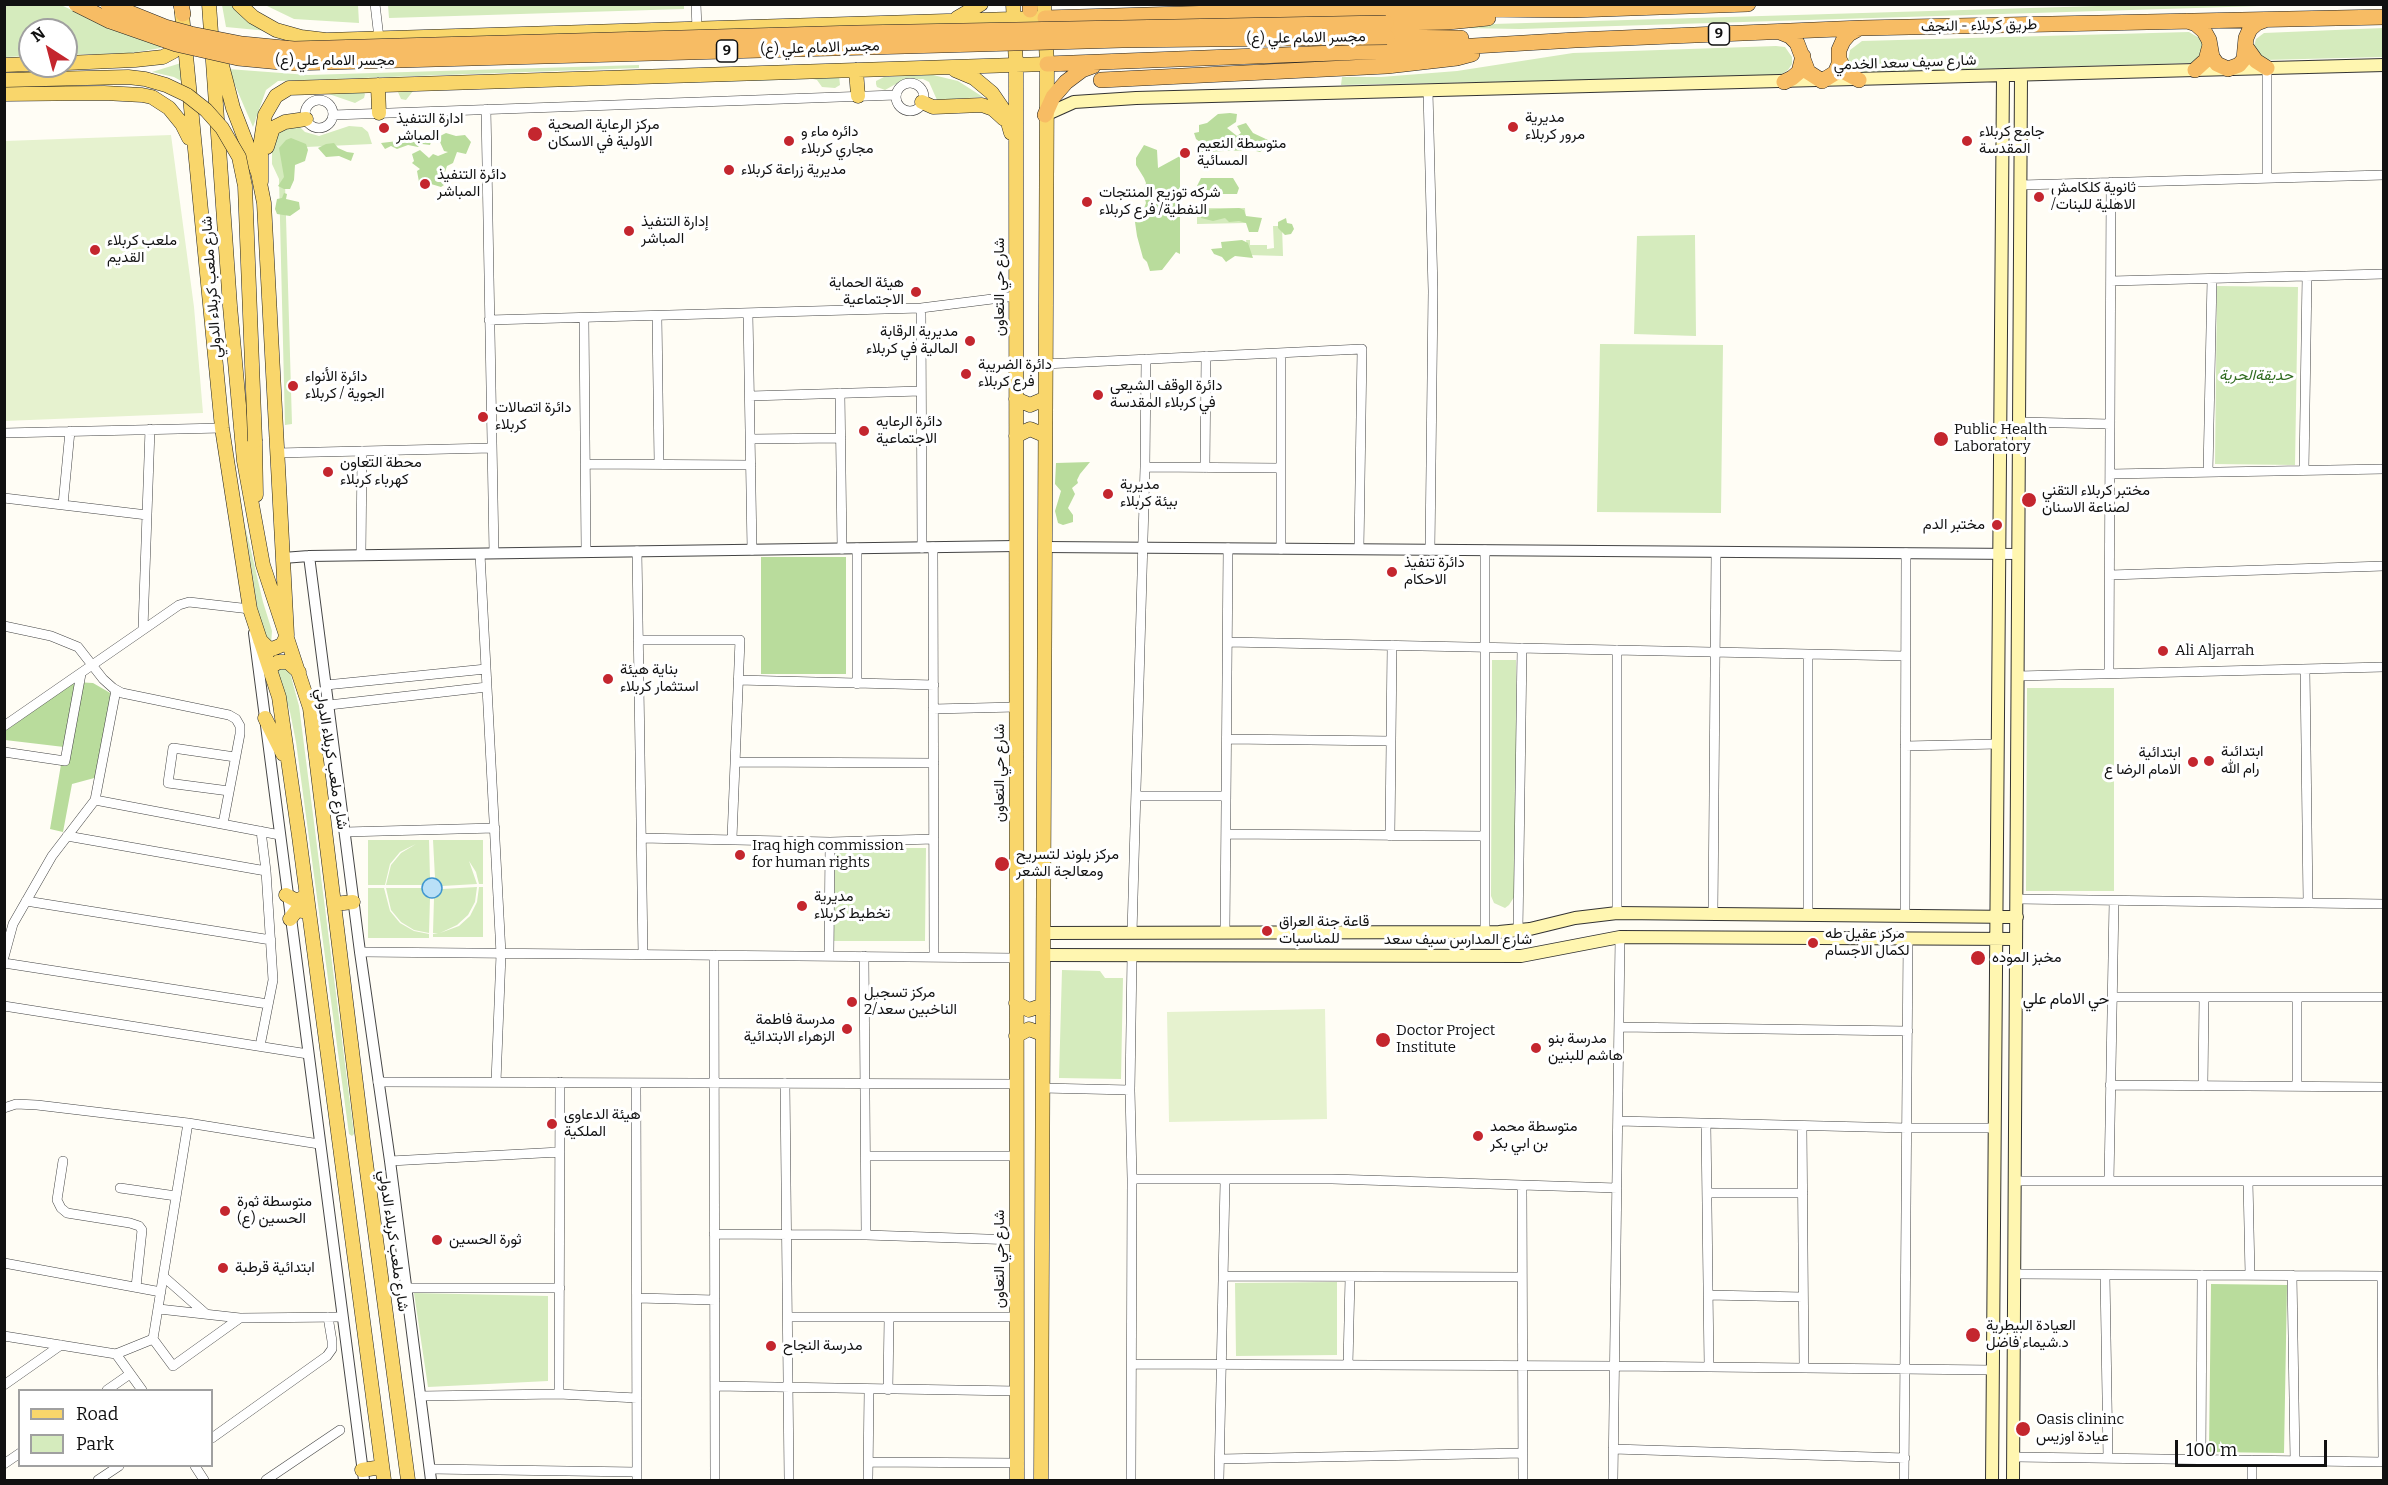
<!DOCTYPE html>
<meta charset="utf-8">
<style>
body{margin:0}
#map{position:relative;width:2388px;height:1485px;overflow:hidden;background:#fffdf5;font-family:Bitter,serif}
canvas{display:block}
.frame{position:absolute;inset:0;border:6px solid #111;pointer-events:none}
.legend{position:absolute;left:18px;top:1389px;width:195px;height:78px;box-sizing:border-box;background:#fff;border:2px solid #a0a0a0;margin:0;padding:8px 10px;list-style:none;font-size:18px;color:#111}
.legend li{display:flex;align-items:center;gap:12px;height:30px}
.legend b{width:30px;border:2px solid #a0a0a0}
.north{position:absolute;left:18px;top:18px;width:60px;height:60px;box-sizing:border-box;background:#fff;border:2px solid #a0a0a0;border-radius:50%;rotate:324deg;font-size:16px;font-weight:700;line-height:24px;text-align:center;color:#111}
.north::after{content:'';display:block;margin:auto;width:21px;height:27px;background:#c4262e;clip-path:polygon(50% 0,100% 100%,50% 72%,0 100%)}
.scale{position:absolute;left:2175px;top:1440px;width:152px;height:27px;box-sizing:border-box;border:3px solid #111;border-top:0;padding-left:8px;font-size:18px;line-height:21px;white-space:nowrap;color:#111;-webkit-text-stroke:4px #fff;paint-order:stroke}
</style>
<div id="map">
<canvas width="2388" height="1485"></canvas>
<div class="frame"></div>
<ul class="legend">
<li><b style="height:8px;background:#f9d66b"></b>Road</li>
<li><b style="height:16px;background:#d5ebbd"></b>Park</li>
</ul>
<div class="north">N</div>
<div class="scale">100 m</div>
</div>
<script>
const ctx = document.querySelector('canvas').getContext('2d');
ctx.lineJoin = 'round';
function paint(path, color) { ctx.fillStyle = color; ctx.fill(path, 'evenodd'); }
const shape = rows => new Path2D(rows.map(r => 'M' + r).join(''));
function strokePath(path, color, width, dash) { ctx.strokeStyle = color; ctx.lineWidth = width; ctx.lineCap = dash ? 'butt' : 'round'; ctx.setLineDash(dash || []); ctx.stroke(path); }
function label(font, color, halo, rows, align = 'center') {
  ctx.font = font + ' Bitter,Vazirmatn,serif'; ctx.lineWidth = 6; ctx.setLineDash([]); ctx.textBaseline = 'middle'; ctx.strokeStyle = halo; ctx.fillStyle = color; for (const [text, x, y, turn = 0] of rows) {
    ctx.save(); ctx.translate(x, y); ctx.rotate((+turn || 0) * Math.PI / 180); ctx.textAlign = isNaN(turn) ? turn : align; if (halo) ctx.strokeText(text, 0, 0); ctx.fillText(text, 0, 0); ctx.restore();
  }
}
paint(shape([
 [4,5,61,5,108,27,161,46,161,48,131,53,66,55,66,30,30,30,30,56,5,57],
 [222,5,233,5,268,31,226,27],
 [265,5,358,5,359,23,294,19],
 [684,5,684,9,389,18,388,5],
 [2131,5,2293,5,1711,23,1520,29,1461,28,1493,24],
 [2383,28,2383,57,2264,60,2254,46,2256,39,2264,33],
 [2189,32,2201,39,2204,46,2203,53,2192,63,1863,72,1851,68,1848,61,1850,50,1862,41],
 [1776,46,1785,47,1792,57,1792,64,1788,70,1779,76,1341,85,1342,77,1381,77,1457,71,1573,53],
 [181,63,183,82,174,77,152,72],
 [639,65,639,68,278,81,266,90,253,127,228,69,308,75],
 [839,75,840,85,835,88,822,87,817,80,813,79,432,90,413,91,406,100,401,99,398,92,402,90],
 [933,75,958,81,983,97,937,100,929,82,923,79,903,80,885,90,877,87,876,84,876,81,884,77],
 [363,91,365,94,364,98,355,103,326,93],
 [299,126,305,132,319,136,349,126,362,127,368,132,372,144,284,148,292,424,285,425,279,179,272,164,272,137,277,129],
 [1197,208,1245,208,1246,223,1197,224],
 [1273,226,1282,226,1283,256,1248,255,1246,240,1250,240,1250,245,1267,245,1267,249,1274,248],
 [1695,235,1696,336,1634,334,1637,236],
 [2217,286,2298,287,2295,465,2215,464],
 [1600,344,1723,345,1721,513,1597,512],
 [245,525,263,602,272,631,271,645,261,632],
 [1492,660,1516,660,1518,891,1509,905,1505,908,1494,903,1491,896],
 [276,666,289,669,299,706,354,1134,352,1136,349,1134,296,742,290,712],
 [2027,688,2114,688,2114,891,2026,891],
 [368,840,429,840,430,878,422,885,386,885,391,865,401,853,416,844,400,852,390,864,385,885,368,885],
 [433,840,483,840,483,884,479,884,476,872,469,861,477,884,442,886,435,878],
 [835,848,926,848,925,941,834,941],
 [477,887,475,902,468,915,457,925,440,933,459,926,470,916,477,902,479,887,483,887,483,937,433,937,433,934,438,933,433,933,434,898,442,889],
 [368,888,384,888,390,911,400,923,414,931,429,934,429,938,368,938],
 [386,888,422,888,430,898,429,933,414,930,401,922,391,910],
 [1062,970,1100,971,1105,978,1123,978,1121,1079,1059,1078],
 [1337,1282,1337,1355,1236,1356,1235,1283],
 [414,1293,548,1296,548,1381,428,1387]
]), '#d5ebbd');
paint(shape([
 [1230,113,1237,114,1236,122,1227,128,1237,136,1241,133,1237,126,1246,123,1253,133,1268,140,1270,145,1260,152,1252,150,1198,152,1204,145,1196,139,1194,133,1199,132,1199,125,1207,123,1218,114],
 [446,133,456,136,465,135,471,142,466,154,457,152,453,163,447,166,444,175,444,185,441,187,431,184,427,187,419,182,417,171,420,169,412,163,414,161,412,154,420,150,429,158,433,154,438,156,448,152,444,151,440,142,431,142,430,145,422,144,418,147,408,145,397,149,391,146,385,149,381,143,415,139,439,140,440,136],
 [291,138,306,144,308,150,305,161,295,165,294,180,290,189,284,189,278,186,284,177,279,148,286,140],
 [334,143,338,148,347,152,354,153,351,161,339,156,326,157,318,148,326,144],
 [1144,145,1157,150,1158,168,1180,156,1180,254,1176,252,1162,270,1150,271,1147,262,1143,258,1137,236,1135,222,1140,219,1146,203,1143,192,1146,183,1144,178,1136,165,1136,158],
 [1201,178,1233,178,1239,188,1237,194,1203,194,1197,186],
 [284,193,287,194,286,199,299,202,300,209,290,216,277,214,275,209,277,199,282,198],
 [1239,208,1244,210,1246,216,1262,218,1258,232,1249,232,1246,223,1239,221,1229,222,1225,218,1213,221,1201,218,1200,210],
 [1286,218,1287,223,1292,224,1294,229,1291,234,1285,235,1278,228,1278,222],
 [1242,240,1248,243,1253,258,1235,256,1226,262,1222,257,1214,254,1211,249,1222,248,1221,242],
 [1090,462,1080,474,1077,480,1078,483,1072,488,1075,494,1068,508,1073,515,1073,522,1063,525,1058,523,1055,511,1061,491,1055,484,1056,463],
 [761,557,846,557,846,674,761,674],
 [74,682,93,683,112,694,98,777,72,784,63,832,50,829,64,747,5,740,4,732],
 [2211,1284,2287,1285,2284,1453,2209,1452]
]), '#b9dc9c');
paint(shape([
 [171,135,194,307,203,413,5,421,5,141],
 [1325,1009,1327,1119,1169,1122,1167,1012]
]), '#e6f2cf');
const water = shape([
 '422 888a10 10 0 1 1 20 0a10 10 0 1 1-20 0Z'
]);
paint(water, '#b9e0f7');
strokePath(water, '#3f96cf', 1.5);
const minor = shape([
 [375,4,379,38],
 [696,4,697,29],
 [2267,68,2267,178],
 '896 97a14 14 0 1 1 28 0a14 14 0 1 1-28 0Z',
 [1428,91,1433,291,1430,550],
 '305 114a14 14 0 1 1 28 0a14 14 0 1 1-28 0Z',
 [486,109,494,553],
 [333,115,896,95],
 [2021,185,2384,175],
 [2111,281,2384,274],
 [921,308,922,548],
 [748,313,752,550],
 [657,316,659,464],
 [584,318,586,552],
 [489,320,921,308,1016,296],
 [1281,353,1281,549],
 [1044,364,1362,349,1359,549],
 [840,393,842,549],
 [750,396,921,391],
 [2019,422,2110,424],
 [4,433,222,428],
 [750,439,841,438],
 [277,453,492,448],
 [585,464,751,465],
 [1145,467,1281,468],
 [1205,468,1206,356],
 [2304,470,2307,276],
 [2208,472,2212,279],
 [2110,474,2384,469],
 [4,498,147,515],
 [63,505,70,431],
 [933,547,934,957],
 [1485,550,1485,931],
 [637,551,643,955],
 [480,554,501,954,496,1082],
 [361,555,362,451],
 [2110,575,2384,566],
 [4,626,51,636,78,647,103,679,113,688,122,693,229,715,236,719,240,726,240,734,223,824],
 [143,628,150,429],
 [638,640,740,640,732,838],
 [1228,642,1905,656],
 [1808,654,1808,915],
 [2305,669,2308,903],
 [2109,673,2111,182],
 [2018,676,2384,667],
 [738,680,934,685],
 [857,684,857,548],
 [326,685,486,669],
 [329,705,487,687],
 [933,709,1016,707],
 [4,726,179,605,189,602,250,609],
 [1228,739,1391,741],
 [1905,746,1998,744],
 [4,752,65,761,81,674],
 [735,762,934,763],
 [229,791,168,783,173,748,235,757],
 [1136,796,1226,796],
 [95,800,280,835],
 [345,832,495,828],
 [1226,834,1485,836],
 [67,836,266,871],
 [1390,836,1392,645],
 [641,838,830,842,934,839],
 [2017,899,2384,904],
 [26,901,271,940],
 [1617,913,1617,650],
 [1713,914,1716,552],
 [1905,916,1906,553],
 [1518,931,1522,648],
 [1225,932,1228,548],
 [1132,933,1145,467,1146,359],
 [360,952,1016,958],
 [714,955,715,1480],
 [829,956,830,842],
 [864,956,866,1235],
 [4,957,13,924,52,856,95,800,116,690],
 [4,963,268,1004],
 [2112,997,2384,997],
 [4,1006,308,1054],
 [1619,1027,1908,1031],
 [260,1046,273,980,266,871,261,831],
 [378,1082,1016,1084],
 [636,1083,637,1480],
 [785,1083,789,1480],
 [2110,1085,2384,1087],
 [2203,1086,2204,997],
 [2297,1086,2297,997],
 [1042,1088,1130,1090,1132,1179,1131,1480],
 [1130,1090,1132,955],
 [4,1108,16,1104,37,1105,188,1123,319,1144],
 [1618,1121,1907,1128,1995,1128],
 [1706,1124,1709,1367],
 [1802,1126,1804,1368],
 [866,1156,1016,1156],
 [63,1161,57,1200,61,1208,67,1213,130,1223,139,1226,142,1230,136,1287],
 [390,1161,560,1152],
 [1132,1179,1332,1179,1617,1188],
 [2015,1181,2384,1181],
 [2109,1181,2114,901],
 [2248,1181,2250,1275],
 [1522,1186,1523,1480],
 [120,1188,176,1196],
 [1707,1193,1803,1193],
 [714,1234,866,1235,1017,1240],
 [4,1263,161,1292],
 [2015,1274,2384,1276],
 [2105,1275,2108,1458],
 [2292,1275,2295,1461],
 [1223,1276,1522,1277],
 [2382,1276,2383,1462],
 [164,1277,206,1314],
 [406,1288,560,1288],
 [1708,1295,1803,1297],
 [637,1298,715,1300],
 [159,1309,240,1318,342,1317],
 [788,1317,1016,1317],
 [4,1336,116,1354,153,1339,188,1123],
 [153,1339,173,1366,240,1318],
 [116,1354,142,1390],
 [1132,1364,1615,1366,1993,1370],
 [1348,1365,1350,1277],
 [4,1385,61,1345],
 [715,1386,1017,1391],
 [107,1390,130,1374],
 [888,1390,889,1317],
 [559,1394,560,1082],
 [420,1396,559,1394,637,1398],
 [212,1438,327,1356,332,1349,332,1341,328,1317],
 [1613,1449,1905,1458],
 [2014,1457,2384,1462],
 [1220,1459,1523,1453],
 [2201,1460,2202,1275],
 [2252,1460,2252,1480],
 [869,1462,1017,1463],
 [4,1464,20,1453],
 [195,1466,204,1480],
 [430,1469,637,1472],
 [98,1480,119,1466],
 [266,1480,340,1430],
 [868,1480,869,1389],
 [1219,1480,1225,1181],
 [1613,1480,1620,937],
 [1904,1480,1908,939]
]);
const tertiary = shape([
 [1044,547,2019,554],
 [309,556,360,952,390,1161,431,1480],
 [283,558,309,556,1016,546],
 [254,633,364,1480]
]);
const secondary = shape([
 [1045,115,1074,102,1136,98,2384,65],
 [1043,933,1499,932,1530,929,1575,918,1617,913,2017,917],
 [1043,955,1521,956,1620,937,2016,939],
 [1992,1480,2003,76],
 [2013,1480,2021,75]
]);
const primary = shape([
 [181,4,222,428,250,609,279,697,299,836,384,1480],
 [209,4,230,306,244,461,263,565,310,708,363,1141,408,1480],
 [239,4,253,17,276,30,301,37,326,40,1045,18],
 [1013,4,1016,65,1017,1480],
 [957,18,981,4],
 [219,54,233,108,258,173,264,203,287,635,282,645,272,649,267,647,260,640],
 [66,63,135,60,163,57,174,51,183,37],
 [4,65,30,64],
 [856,70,858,96],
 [955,70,974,78,992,93,1005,112,1011,133],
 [378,85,379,113],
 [4,94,104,93,142,95,152,97,169,108,182,124,189,138],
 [922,102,933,107,982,105,993,109,1004,119],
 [267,147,273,128,285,122,306,119],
 [261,182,261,141,265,115,276,96,289,88,1047,64],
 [1016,399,1030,405,1044,399],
 [1016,436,1030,429,1044,435],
 [255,441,256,495],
 [270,668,278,662,288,662,299,672],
 [265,718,283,754],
 [286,895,295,900,301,899,306,895],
 [334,904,353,902],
 [290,919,297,910,309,912],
 [1016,1003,1029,1010,1043,1005],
 [1016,1036,1029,1029,1042,1034],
 [362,1470,382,1467],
 [1041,1480,1047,64,1044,4]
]);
const trunk = shape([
 [181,4,183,14],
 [1030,4,1030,10],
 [1045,18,1388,8,1572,10,1748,4],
 [2187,21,2196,24,2204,31,2209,40,2212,57,2217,64,2228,69,2239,65,2244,59,2246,38,2250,29,2257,23,2265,20],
 [1386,23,1448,22,1488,18],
 [1780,32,1790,36,1797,43,1808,72,1822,81,1835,73,1839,64,1839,50,1843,41,1849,34,1858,29],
 [1387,37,1461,38],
 [2246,47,2256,61,2267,68],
 [1839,59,1846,73,1859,80],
 [1047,64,1388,51,1575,40,1862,28,2384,17],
 [2195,70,2206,60,2210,45],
 [1101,80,1387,66,1457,58,1472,54],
 [1784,82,1792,78,1799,72,1803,56],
 [1045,115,1053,97,1066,82,1082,70,1093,66]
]);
strokePath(minor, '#444', 10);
strokePath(tertiary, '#444', 12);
strokePath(secondary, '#333', 14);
strokePath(primary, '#222', 15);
strokePath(trunk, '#222', 16);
strokePath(minor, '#fff', 9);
strokePath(tertiary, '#fff', 10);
strokePath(secondary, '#fff6b0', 12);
strokePath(primary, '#f9d66b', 14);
strokePath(trunk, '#f7bc64', 15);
const primaryBridge = shape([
 [4,80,128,77,145,79,166,85,187,95,206,110,222,128,239,157,245,186,255,441]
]);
const trunkBridge = shape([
 [76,4,110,21,176,44,238,58,291,63,1122,40,1387,37],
 [108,4,165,27,191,34,242,44,294,49,858,33,1386,23]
]);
strokePath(primaryBridge, '#222', 15, []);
strokePath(trunkBridge, '#222', 16, []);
strokePath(primaryBridge, '#f9d66b', 14);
strokePath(trunkBridge, '#f7bc64', 15);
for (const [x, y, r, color] of [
 [1513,127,6,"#c4262e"],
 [384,128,6,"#c4262e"],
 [535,134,8,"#c4262e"],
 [789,141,6,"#c4262e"],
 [1967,141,6,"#c4262e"],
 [1185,153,6,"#c4262e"],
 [729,170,6,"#c4262e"],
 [425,184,6,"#c4262e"],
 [2039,197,6,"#c4262e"],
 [1087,202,6,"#c4262e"],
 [629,231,6,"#c4262e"],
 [95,250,6,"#c4262e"],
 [916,292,6,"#c4262e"],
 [970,341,6,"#c4262e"],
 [966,374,6,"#c4262e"],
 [293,386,6,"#c4262e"],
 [1098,395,6,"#c4262e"],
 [483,417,6,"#c4262e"],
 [864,431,6,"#c4262e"],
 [1941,439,8,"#c4262e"],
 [328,472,6,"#c4262e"],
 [1108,494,6,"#c4262e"],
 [2029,500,8,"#c4262e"],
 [1997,525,6,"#c4262e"],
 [1392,572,6,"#c4262e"],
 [2163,651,6,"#c4262e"],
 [608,679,6,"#c4262e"],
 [2209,761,6,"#c4262e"],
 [2193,762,6,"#c4262e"],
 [740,855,6,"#c4262e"],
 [1002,864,8,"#c4262e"],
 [802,906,6,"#c4262e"],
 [1267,931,6,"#c4262e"],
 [1813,943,6,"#c4262e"],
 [1978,958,8,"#c4262e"],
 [852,1002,6,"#c4262e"],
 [847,1029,6,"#c4262e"],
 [1383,1040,8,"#c4262e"],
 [1536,1048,6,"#c4262e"],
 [552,1124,6,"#c4262e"],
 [1478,1136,6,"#c4262e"],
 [225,1211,6,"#c4262e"],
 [437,1240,6,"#c4262e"],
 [223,1268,6,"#c4262e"],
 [1973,1335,8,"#c4262e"],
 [771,1346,6,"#c4262e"],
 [2023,1429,8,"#c4262e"]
]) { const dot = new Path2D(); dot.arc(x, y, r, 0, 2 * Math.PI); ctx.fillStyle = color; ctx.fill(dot); strokePath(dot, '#fff', 2); }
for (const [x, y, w] of [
 [1719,34,21],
 [727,51,21]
]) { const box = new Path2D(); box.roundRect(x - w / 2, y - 11, w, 22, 4.5); ctx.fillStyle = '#fff'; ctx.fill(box); strokePath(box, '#111', 1.5); }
label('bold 14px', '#111', null, [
 ["9",1719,34],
 ["9",727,51]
]);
label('15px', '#111', '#fff', [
 ["طريق كربلاء - النجف",1979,26,-1],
 ["مجسر الامام علي (ع)",1306,38,-1],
 ["مجسر الامام علي (ع)",820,48,-2],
 ["مجسر الامام علي (ع)",335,61],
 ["شارع سيف سعد الخدمي",1905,63,-2],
 ["شارع ملعب كربلاء الدولي",212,287,-94],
 ["شارع حي التعاون",1000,287,-90],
 ["شارع ملعب كربلاء الدولي",331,759,81],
 ["شارع حي التعاون",1000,773,-90],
 ["شارع المدارس سيف سعد",1458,940],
 ["شارع ملعب كربلاء الدولي",393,1241,82],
 ["شارع حي التعاون",1000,1259,-90]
]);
label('15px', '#111', '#fff', [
 ["مديرية",1525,118],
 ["مرور كربلاء",1525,135],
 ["ادارة التنفيذ",396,119],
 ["المباشر",396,136],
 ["مركز الرعاية الصحية",548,125],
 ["الاولية في الاسكان",548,142],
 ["دائره ماء و",801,132],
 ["مجاري كربلاء",801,149],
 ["جامع كربلاء",1979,132],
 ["المقدسة",1979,149],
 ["متوسطة النعيم",1197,144],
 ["المسائية",1197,161],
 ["مديرية زراعة كربلاء",741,170],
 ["دائرة التنفيذ",437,175],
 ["المباشر",437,192],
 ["ثانوية كلكامش",2051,188],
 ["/الاهلية للبنات",2051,205],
 ["شركه توزيع المنتجات",1099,193],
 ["النفطية/ فرع كربلاء",1099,210],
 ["إدارة التنفيذ",641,222],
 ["المباشر",641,239],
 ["ملعب كربلاء",107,241],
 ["القديم",107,258],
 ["هيئة الحماية",904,283,"right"],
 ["الاجتماعية",904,300,"right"],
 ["مديرية الرقابة",958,332,"right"],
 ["المالية في كربلاء",958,349,"right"],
 ["دائرة الضريبة",978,365],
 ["فرع كربلاء",978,382],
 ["دائرة الأنواء",305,377],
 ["الجوية / كربلاء",305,394],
 ["دائرة الوقف الشيعي",1110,386],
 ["في كربلاء المقدسة",1110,403],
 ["دائرة اتصالات",495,408],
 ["كربلاء",495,425],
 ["دائرة الرعايه",876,422],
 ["الاجتماعية",876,439],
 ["Public Health",1954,430],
 ["Laboratory",1954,447],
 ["محطة التعاون",340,463],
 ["كهرباء كربلاء",340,480],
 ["مديرية",1120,485],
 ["بيئة كربلاء",1120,502],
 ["مختبر كربلاء التقني",2042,491],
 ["لصناعة الاسنان",2042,508],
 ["مختبر الدم",1985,525,"right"],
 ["دائرة تنفيذ",1404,563],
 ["الاحكام",1404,580],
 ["Ali Aljarrah",2175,651],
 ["بناية هيئة",620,670],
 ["استثمار كربلاء",620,687],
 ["ابتدائية",2221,752],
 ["رام الله",2221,769],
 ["ابتدائية",2181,753,"right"],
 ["الامام الرضا ع",2181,770,"right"],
 ["Iraq high commission",752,846],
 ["for human rights",752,863],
 ["مركز بلوند لتسريح",1016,855],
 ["ومعالجة الشعر",1016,872],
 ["مديرية",814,897],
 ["تخطيط كربلاء",814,914],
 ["قاعة جنة العراق",1279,922],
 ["للمناسبات",1279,939],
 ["مركز عقيل طه",1825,934],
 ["لكمال الاجسام",1825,951],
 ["مخبز الموده",1992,958],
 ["مركز تسجيل",864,993],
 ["الناخبين سعد/2",864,1010],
 ["مدرسة فاطمة",835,1020,"right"],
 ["الزهراء الابتدائية",835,1037,"right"],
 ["Doctor Project",1396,1031],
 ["Institute",1396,1048],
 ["مدرسة بنو",1548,1039],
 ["هاشم للبنين",1548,1056],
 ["هيئة الدعاوى",564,1115],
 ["الملكية",564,1132],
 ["متوسطة محمد",1490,1127],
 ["بن ابي بكر",1490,1144],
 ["متوسطة ثورة",237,1202],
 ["الحسين (ع)",237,1219],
 ["ثورة الحسين",449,1240],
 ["ابتدائية قرطبة",235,1268],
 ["العيادة البيطرية",1986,1326],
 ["د.شيماء فاضل",1986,1343],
 ["مدرسة النجاح",783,1346],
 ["Oasis clininc",2036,1420],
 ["عيادة اوزيس",2036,1437]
], 'left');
label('italic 15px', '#2f6b1f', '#fff', [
 ["حديقةالحرية",2256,376]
]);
label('16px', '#111', '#fff', [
 ["حي الامام علي",2066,1000]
]);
</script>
